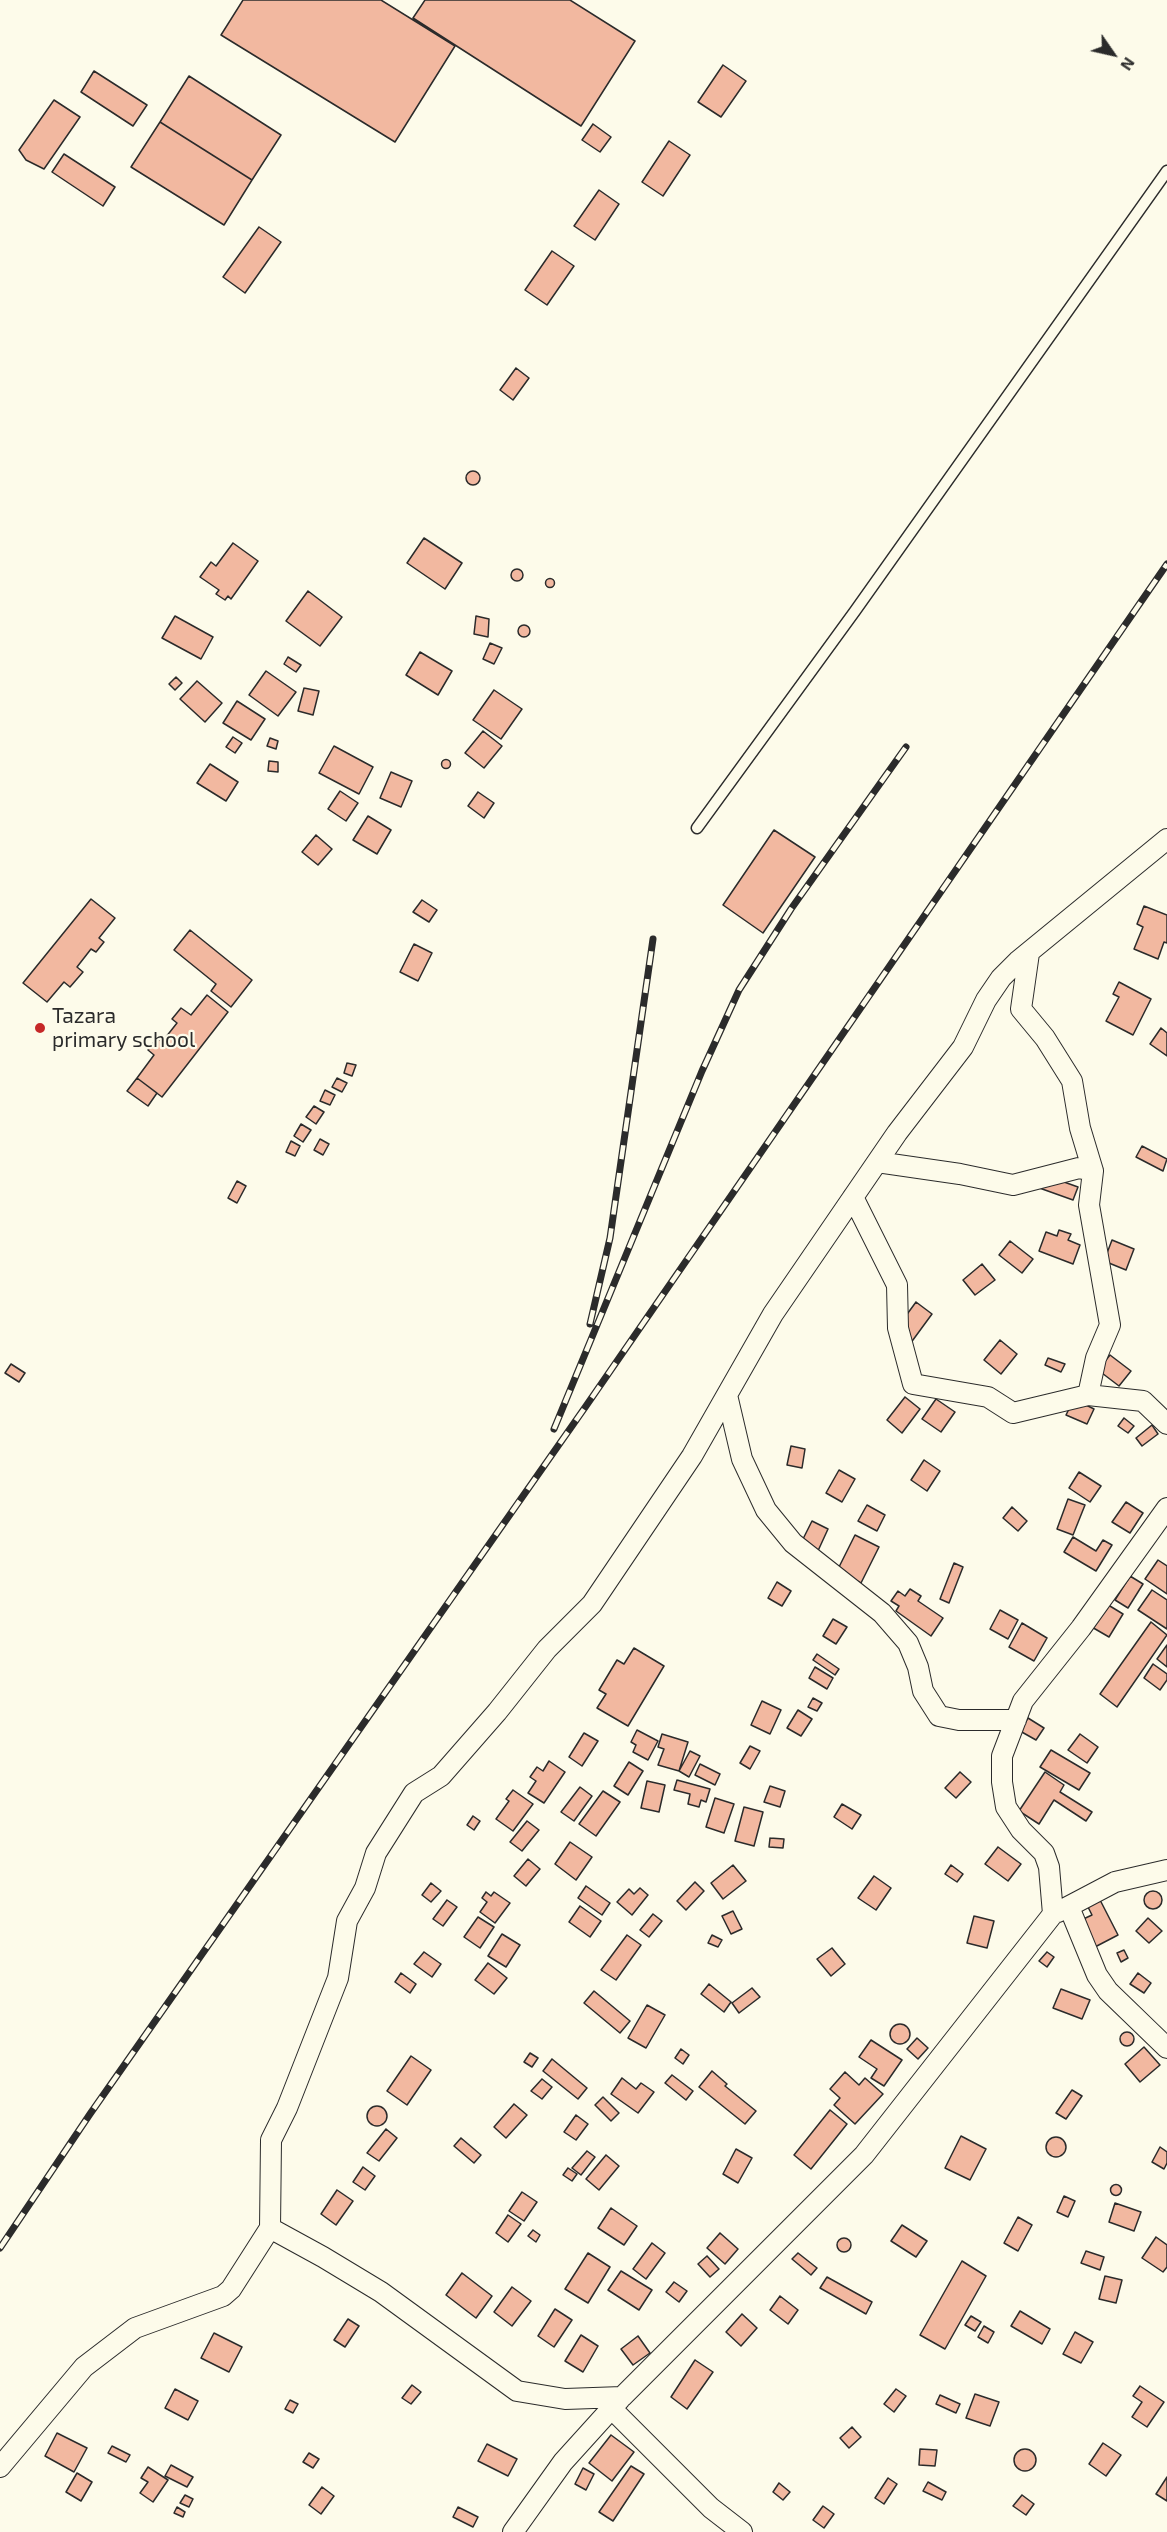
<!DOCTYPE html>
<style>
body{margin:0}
#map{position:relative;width:1167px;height:2532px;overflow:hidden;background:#fdfbea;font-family:"Exo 2",sans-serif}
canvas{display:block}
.north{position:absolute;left:1083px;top:24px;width:60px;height:60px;-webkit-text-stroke:4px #fdfbea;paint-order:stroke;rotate:124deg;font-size:16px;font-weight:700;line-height:24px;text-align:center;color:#2b2b2b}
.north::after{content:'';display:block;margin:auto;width:21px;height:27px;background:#2b2b2b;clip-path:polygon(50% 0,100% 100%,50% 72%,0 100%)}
</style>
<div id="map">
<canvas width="1167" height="2532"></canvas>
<div class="north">N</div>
</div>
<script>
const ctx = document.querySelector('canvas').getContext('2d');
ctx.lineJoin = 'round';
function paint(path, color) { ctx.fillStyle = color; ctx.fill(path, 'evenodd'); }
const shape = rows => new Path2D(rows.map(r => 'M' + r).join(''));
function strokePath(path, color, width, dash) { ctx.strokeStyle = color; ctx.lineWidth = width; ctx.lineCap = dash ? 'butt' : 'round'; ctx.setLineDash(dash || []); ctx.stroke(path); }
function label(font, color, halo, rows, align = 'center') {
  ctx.font = font + ' "Exo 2",sans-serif'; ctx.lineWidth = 4.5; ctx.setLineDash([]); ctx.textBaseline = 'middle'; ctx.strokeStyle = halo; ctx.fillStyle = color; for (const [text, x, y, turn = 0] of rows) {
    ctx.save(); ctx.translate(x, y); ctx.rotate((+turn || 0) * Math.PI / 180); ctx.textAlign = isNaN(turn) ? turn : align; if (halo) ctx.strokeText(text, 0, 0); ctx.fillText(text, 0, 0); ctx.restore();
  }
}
const building = shape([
 [243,0,381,0,455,46,395,142,221,35,243,0],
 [425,0,570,0,635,41,581,126,413,18,425,0],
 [723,65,746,81,721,117,698,102,723,65],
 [94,71,147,105,133,126,81,92,94,71],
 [189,76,281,135,252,180,160,122,189,76],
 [54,100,80,117,44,169,26,160,19,150,54,100],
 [160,122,252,180,224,225,131,167,160,122],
 [593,124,611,137,600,152,582,140,593,124],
 [669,141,690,155,663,196,642,182,669,141],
 [64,154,115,187,103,206,52,172,64,154],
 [599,190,619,204,595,240,574,226,599,190],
 [259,227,281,242,245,293,223,277,259,227],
 [552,251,574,266,547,305,525,290,552,251],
 [516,368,529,378,513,400,500,390,516,368],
 '466 478a7 7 0 1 1 14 0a7 7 0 1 1-14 0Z',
 [424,538,462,563,445,589,407,563,424,538],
 [233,543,258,561,231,599,228,596,225,600,216,594,219,590,200,577,211,562,216,566,233,543],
 '511 575a6 6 0 1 1 12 0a6 6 0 1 1-12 0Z',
 '545.5 583a4.5 4.5 0 1 1 9 0a4.5 4.5 0 1 1-9 0Z',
 [308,591,342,617,320,646,286,621,308,591],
 [175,616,213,637,201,659,162,638,175,616],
 [476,616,489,619,488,637,474,634,476,616],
 '518 631a6 6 0 1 1 12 0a6 6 0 1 1-12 0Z',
 [490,643,502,648,494,664,483,659,490,643],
 [420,652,452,671,438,695,406,675,420,652],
 [288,657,301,665,296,672,284,664,288,657],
 [266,671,296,692,278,716,249,695,266,671],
 [176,677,182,683,175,690,169,684,176,677],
 [197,681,222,703,205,722,180,699,197,681],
 [304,688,319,691,313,715,298,711,304,688],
 [494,690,522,709,501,739,473,720,494,690],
 [237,701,265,719,251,740,223,723,237,701],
 [483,731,502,746,484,768,465,753,483,731],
 [233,737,242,743,235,753,226,747,233,737],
 [270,738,278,741,276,749,267,746,270,738],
 [334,746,373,767,359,794,319,773,334,746],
 '441.5 764a4.5 4.5 0 1 1 9 0a4.5 4.5 0 1 1-9 0Z',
 [269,761,278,762,278,772,268,771,269,761],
 [210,764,238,782,226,801,197,783,210,764],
 [391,772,412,781,401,807,380,798,391,772],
 [340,791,358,803,346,821,328,809,340,791],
 [478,792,494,803,484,818,468,806,478,792],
 [368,816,391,830,377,854,353,840,368,816],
 [774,830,815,857,763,933,723,905,774,830],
 [316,835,332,849,318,865,302,852,316,835],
 [91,899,115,918,99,938,104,942,96,952,91,949,77,967,83,972,70,987,64,982,47,1002,23,983,91,899],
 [422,900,437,910,429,922,413,912,422,900],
 [1144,906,1167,915,1167,943,1164,942,1158,959,1134,949,1143,927,1137,924,1144,906],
 [190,930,252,980,231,1007,211,991,216,984,174,950,190,930],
 [414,944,432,953,418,981,400,972,414,944],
 [1119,982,1151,999,1133,1035,1106,1021,1119,997,1113,994,1119,982],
 [207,995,228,1012,162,1097,137,1078,154,1055,148,1050,157,1038,162,1042,177,1023,172,1019,181,1008,191,1015,207,995],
 [1161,1028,1167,1033,1167,1056,1150,1044,1161,1028],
 [347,1063,356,1065,352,1076,344,1073,347,1063],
 [137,1078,157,1093,148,1106,127,1091,137,1078],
 [337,1078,347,1083,342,1092,332,1087,337,1078],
 [325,1090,335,1095,330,1105,320,1101,325,1090],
 [314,1106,324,1112,316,1124,306,1117,314,1106],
 [301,1124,311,1130,303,1142,294,1136,301,1124],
 [320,1139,329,1144,323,1155,314,1150,320,1139],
 [291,1141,300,1146,295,1156,286,1152,291,1141],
 [1142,1146,1167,1159,1163,1171,1136,1157,1142,1146],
 [1036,1172,1078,1187,1073,1200,1031,1185,1036,1172],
 [237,1181,246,1186,237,1203,228,1198,237,1181],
 [1059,1230,1071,1234,1068,1240,1080,1245,1073,1264,1039,1251,1046,1232,1057,1236,1059,1230],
 [1112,1240,1134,1249,1126,1270,1104,1261,1112,1240],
 [1010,1241,1033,1259,1022,1273,999,1255,1010,1241],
 [982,1264,995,1280,975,1295,963,1280,982,1264],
 [916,1302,932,1314,910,1344,894,1332,916,1302],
 [1000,1340,1017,1354,1001,1374,984,1360,1000,1340],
 [1110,1355,1131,1371,1119,1386,1098,1370,1110,1355],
 [1048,1358,1065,1364,1061,1372,1045,1365,1048,1358],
 [11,1364,25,1373,19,1382,5,1373,11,1364],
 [905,1397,920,1409,902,1433,887,1420,905,1397],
 [936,1399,955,1412,941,1432,922,1419,936,1399],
 [1074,1399,1094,1409,1087,1424,1066,1415,1074,1399],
 [1124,1418,1134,1426,1128,1433,1118,1426,1124,1418],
 [1152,1425,1158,1434,1142,1446,1136,1438,1152,1425],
 [791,1446,805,1449,802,1468,787,1465,791,1446],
 [924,1460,940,1471,927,1491,911,1480,924,1460],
 [839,1470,855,1479,842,1502,826,1493,839,1470],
 [1079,1472,1101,1486,1090,1502,1069,1488,1079,1472],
 [1068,1499,1085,1505,1073,1535,1057,1529,1068,1499],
 [1126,1502,1143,1513,1130,1533,1112,1522,1126,1502],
 [867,1505,885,1515,877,1531,858,1521,867,1505],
 [1012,1507,1027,1521,1018,1531,1003,1518,1012,1507],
 [812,1521,828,1529,817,1553,800,1545,812,1521],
 [855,1535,879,1547,861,1583,837,1571,855,1535],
 [1073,1537,1096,1551,1103,1540,1112,1545,1096,1571,1064,1552,1073,1537],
 [1158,1560,1167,1566,1167,1594,1145,1579,1158,1560],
 [954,1563,963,1567,949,1603,940,1599,954,1563],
 [1130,1576,1143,1584,1128,1608,1115,1600,1130,1576],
 [777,1582,791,1591,782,1606,768,1598,777,1582],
 [910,1589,921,1596,918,1601,943,1618,931,1636,896,1611,899,1606,891,1601,898,1591,905,1596,910,1589],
 [1152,1590,1167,1600,1167,1629,1138,1610,1152,1590],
 [1105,1603,1123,1614,1109,1637,1090,1626,1105,1603],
 [1000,1610,1018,1620,1008,1639,990,1629,1000,1610],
 [833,1619,847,1627,836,1644,823,1636,833,1619],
 [1151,1622,1167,1635,1117,1707,1100,1694,1151,1622],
 [1022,1623,1047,1638,1034,1661,1009,1647,1022,1623],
 [1167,1645,1167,1667,1157,1659,1167,1645],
 [634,1648,664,1666,628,1726,597,1708,606,1694,599,1690,617,1660,624,1664,634,1648],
 [817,1654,839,1669,835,1675,813,1660,817,1654],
 [1153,1664,1167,1674,1167,1680,1160,1690,1144,1678,1153,1664],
 [815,1667,833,1678,827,1689,809,1678,815,1667],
 [813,1698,822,1703,817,1711,808,1707,813,1698],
 [762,1701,781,1710,770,1734,751,1725,762,1701],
 [798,1710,812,1719,801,1736,787,1728,798,1710],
 [1028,1718,1044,1728,1036,1740,1020,1731,1028,1718],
 [637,1730,658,1741,648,1760,633,1752,636,1745,631,1742,637,1730],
 [584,1733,598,1741,582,1766,569,1757,584,1733],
 [662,1734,688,1742,679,1771,658,1765,664,1749,658,1747,662,1734],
 [1080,1734,1098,1747,1087,1763,1068,1750,1080,1734],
 [750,1746,760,1751,750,1769,740,1763,750,1746],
 [1051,1750,1090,1773,1079,1790,1040,1767,1051,1750],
 [690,1751,700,1756,689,1777,679,1771,690,1751],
 [549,1761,565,1772,544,1803,528,1793,536,1781,530,1777,537,1767,543,1771,549,1761],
 [629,1762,643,1771,628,1795,614,1786,629,1762],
 [700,1764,720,1774,715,1785,695,1775,700,1764],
 [960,1772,971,1782,956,1798,945,1788,960,1772],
 [1045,1772,1064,1785,1060,1792,1092,1812,1086,1821,1054,1800,1039,1824,1019,1811,1045,1772],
 [677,1780,710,1789,706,1802,701,1800,699,1807,688,1804,690,1794,674,1790,677,1780],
 [647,1781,665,1785,659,1812,641,1808,647,1781],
 [770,1786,785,1791,780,1807,764,1802,770,1786],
 [580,1787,592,1796,574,1821,561,1812,580,1787],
 [513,1790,533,1804,513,1831,496,1819,509,1801,506,1799,513,1790],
 [603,1791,620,1802,596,1836,579,1824,603,1791],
 [715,1798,734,1804,724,1833,706,1827,715,1798],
 [842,1804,861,1815,852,1829,834,1817,842,1804],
 [744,1807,763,1812,754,1846,735,1841,744,1807],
 [473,1816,480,1821,474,1830,467,1825,473,1816],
 [527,1821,539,1830,522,1851,510,1842,527,1821],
 [770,1838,784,1839,783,1848,769,1847,770,1838],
 [570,1842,592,1857,576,1880,555,1864,570,1842],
 [998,1847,1021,1864,1008,1881,985,1864,998,1847],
 [528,1859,540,1869,526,1886,514,1876,528,1859],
 [733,1865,746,1881,723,1899,711,1883,733,1865],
 [951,1865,963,1874,957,1882,945,1874,951,1865],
 [874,1876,891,1888,876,1910,858,1898,874,1876],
 [695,1882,704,1891,686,1910,677,1901,695,1882],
 [431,1883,441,1891,431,1902,422,1895,431,1883],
 [586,1886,610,1903,602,1915,578,1898,586,1886],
 [640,1888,648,1895,632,1915,617,1902,629,1889,634,1894,640,1888],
 '1144 1900a9 9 0 1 1 18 0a9 9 0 1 1-18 0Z',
 [486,1892,491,1896,494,1892,510,1903,495,1923,480,1912,487,1902,482,1898,486,1892],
 [1098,1896,1118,1935,1093,1948,1079,1921,1092,1915,1086,1903,1098,1896],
 [447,1900,457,1907,443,1926,433,1919,447,1900],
 [580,1906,601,1921,590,1937,569,1922,580,1906],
 [733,1911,742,1929,731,1934,722,1916,733,1911],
 [653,1914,662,1921,649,1937,640,1930,653,1914],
 [974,1916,994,1921,987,1948,967,1943,974,1916],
 [478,1917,494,1927,480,1948,464,1937,478,1917],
 [1148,1918,1162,1931,1149,1943,1136,1931,1148,1918],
 [502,1934,520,1945,506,1967,488,1956,502,1934],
 [627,1935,641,1945,616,1980,601,1970,627,1935],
 [712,1935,722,1940,718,1947,708,1943,712,1935],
 [832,1948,845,1964,831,1976,817,1959,832,1948],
 [1124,1950,1128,1958,1121,1962,1117,1953,1124,1950],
 [424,1952,441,1964,432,1977,414,1964,424,1952],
 [1047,1952,1054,1957,1047,1967,1039,1961,1047,1952],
 [488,1963,507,1978,494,1994,475,1980,488,1963],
 [401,1973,416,1984,410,1993,395,1982,401,1973],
 [1138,1973,1151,1983,1144,1993,1130,1984,1138,1973],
 [709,1984,731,2002,724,2012,701,1994,709,1984],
 [752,1988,760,1997,739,2013,732,2003,752,1988],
 [1061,1989,1090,2000,1082,2019,1053,2008,1061,1989],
 [594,1991,630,2021,620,2033,584,2003,594,1991],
 [647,2005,665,2015,646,2048,628,2038,647,2005],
 '890 2034a10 10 0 1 1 20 0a10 10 0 1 1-20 0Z',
 '1120 2039a7 7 0 1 1 14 0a7 7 0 1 1-14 0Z',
 [917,2038,928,2048,918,2059,907,2049,917,2038],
 [871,2040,902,2060,884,2086,871,2078,877,2069,859,2057,871,2040],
 [1144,2047,1160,2065,1140,2082,1125,2064,1144,2047],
 [681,2049,689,2055,683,2064,675,2058,681,2049],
 [530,2053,538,2058,532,2067,524,2062,530,2053],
 [411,2056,431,2070,407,2105,387,2091,411,2056],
 [552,2059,587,2088,578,2099,543,2071,552,2059],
 [712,2071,727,2084,725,2086,756,2111,745,2124,699,2087,712,2071],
 [845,2072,859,2085,865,2078,883,2094,855,2124,834,2105,840,2098,830,2089,845,2072],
 [672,2075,693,2091,686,2100,665,2083,672,2075],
 [622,2078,636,2089,641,2083,654,2092,638,2113,611,2094,622,2078],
 [542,2079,552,2087,542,2099,531,2091,542,2079],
 [1072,2090,1082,2096,1066,2119,1056,2113,1072,2090],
 [603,2097,619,2113,611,2121,595,2105,603,2097],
 [514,2104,527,2115,506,2138,494,2127,514,2104],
 '367 2116a10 10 0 1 1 20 0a10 10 0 1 1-20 0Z',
 [830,2110,847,2124,811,2169,794,2155,830,2110],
 [576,2115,588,2124,576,2140,564,2132,576,2115],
 [386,2129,397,2138,379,2161,367,2153,386,2129],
 [961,2136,986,2149,970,2180,945,2168,961,2136],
 '1046 2147a10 10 0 1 1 20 0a10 10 0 1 1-20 0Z',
 [461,2138,481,2155,474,2163,454,2146,461,2138],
 [1160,2147,1167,2152,1167,2163,1164,2169,1152,2162,1160,2147],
 [736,2149,752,2158,738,2183,723,2174,736,2149],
 [587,2151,595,2157,581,2175,572,2168,587,2151],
 [606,2155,619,2166,599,2190,586,2179,606,2155],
 [363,2167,375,2176,365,2190,353,2182,363,2167],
 [568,2168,577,2174,572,2181,563,2175,568,2168],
 '1110.5 2190a5.5 5.5 0 1 1 11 0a5.5 5.5 0 1 1-11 0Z',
 [337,2190,353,2201,336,2225,321,2214,337,2190],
 [522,2192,537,2202,524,2221,509,2211,522,2192],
 [1064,2196,1075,2201,1068,2217,1057,2212,1064,2196],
 [1115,2203,1141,2212,1134,2231,1109,2222,1115,2203],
 [611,2208,637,2226,624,2245,598,2228,611,2208],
 [508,2215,521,2224,508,2242,496,2233,508,2215],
 [1018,2217,1032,2225,1018,2251,1004,2243,1018,2217],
 [902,2225,927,2241,916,2257,891,2241,902,2225],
 [533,2230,540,2235,536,2242,528,2236,533,2230],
 [720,2233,738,2249,725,2264,707,2248,720,2233],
 [1156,2237,1167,2245,1167,2267,1163,2272,1142,2258,1156,2237],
 '837 2245a7 7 0 1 1 14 0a7 7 0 1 1-14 0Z',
 [652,2243,665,2253,646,2279,633,2269,652,2243],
 [1086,2251,1104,2257,1100,2270,1081,2263,1086,2251],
 [588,2253,610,2267,588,2303,565,2289,588,2253],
 [798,2253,817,2268,811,2275,792,2259,798,2253],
 [707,2256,719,2269,710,2277,698,2264,707,2256],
 [962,2261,986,2276,945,2349,920,2335,962,2261],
 [621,2271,652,2290,639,2310,608,2290,621,2271],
 [462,2273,492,2296,476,2318,446,2295,462,2273],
 [1105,2276,1122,2280,1116,2303,1099,2299,1105,2276],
 [827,2277,872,2302,866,2314,820,2288,827,2277],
 [674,2282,687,2291,679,2302,666,2292,674,2282],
 [512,2287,531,2301,512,2326,494,2312,512,2287],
 [780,2296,798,2310,788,2324,770,2310,780,2296],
 [555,2309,572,2320,554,2347,538,2336,555,2309],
 [1020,2311,1050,2329,1042,2344,1011,2326,1020,2311],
 [742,2314,757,2328,741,2346,726,2332,742,2314],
 [971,2316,981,2322,975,2331,965,2325,971,2316],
 [348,2319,359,2326,345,2347,334,2340,348,2319],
 [984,2326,994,2332,988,2343,978,2337,984,2326],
 [1075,2332,1093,2342,1081,2363,1063,2354,1075,2332],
 [214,2333,242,2347,229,2372,201,2358,214,2333],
 [581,2335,598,2346,583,2372,565,2361,581,2335],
 [638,2336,650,2353,633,2365,621,2349,638,2336],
 [695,2360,713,2372,687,2409,671,2397,695,2360],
 [412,2385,421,2392,411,2404,402,2398,412,2385],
 [1140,2386,1164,2402,1147,2427,1132,2417,1142,2402,1133,2396,1140,2386],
 [175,2389,198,2401,188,2420,165,2408,175,2389],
 [896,2389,906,2396,894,2412,884,2404,896,2389],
 [975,2394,999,2402,990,2426,966,2418,975,2394],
 [940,2395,960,2404,956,2413,936,2404,940,2395],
 [290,2400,298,2404,293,2413,285,2409,290,2400],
 [852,2427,861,2437,849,2448,840,2438,852,2427],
 [57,2433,87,2448,74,2472,45,2456,57,2433],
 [611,2435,634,2452,612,2481,589,2463,611,2435],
 [1103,2443,1121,2455,1106,2476,1089,2464,1103,2443],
 [487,2444,517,2459,508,2476,478,2461,487,2444],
 [112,2446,130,2455,126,2462,108,2453,112,2446],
 [920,2449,937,2450,935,2466,919,2465,920,2449],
 '1014 2460a11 11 0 1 1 22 0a11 11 0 1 1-22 0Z',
 [309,2453,319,2459,313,2468,303,2462,309,2453],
 [171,2465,193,2477,187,2487,165,2476,171,2465],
 [631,2466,644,2474,613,2521,599,2512,631,2466],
 [148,2467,168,2480,153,2502,140,2493,148,2482,141,2478,148,2467],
 [583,2468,594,2474,586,2490,575,2484,583,2468],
 [77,2473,92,2482,81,2501,66,2492,77,2473],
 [1167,2477,1167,2501,1156,2494,1167,2477],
 [888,2478,897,2484,884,2504,875,2498,888,2478],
 [928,2482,946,2492,942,2500,923,2491,928,2482],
 [779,2483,790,2492,783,2500,773,2492,779,2483],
 [322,2487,334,2496,321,2514,309,2505,322,2487],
 [185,2495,193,2499,189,2507,180,2503,185,2495],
 [1022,2495,1034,2504,1026,2515,1013,2506,1022,2495],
 [823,2506,834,2514,824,2528,813,2520,823,2506],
 [177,2507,185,2512,183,2517,174,2513,177,2507],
 [458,2507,478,2517,473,2527,453,2517,458,2507]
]);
paint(building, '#f2b8a0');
strokePath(building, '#2b2b2b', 1.5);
const lane = shape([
 [697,828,855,611,1167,171]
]);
const street = shape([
 [1029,953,1021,1009,1045,1038,1072,1081,1080,1128,1093,1171],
 [877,1162,960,1174,1013,1185,1079,1168,1093,1171,1089,1205,1110,1325,1096,1358,1088,1395],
 [853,1197,897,1285,898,1328,913,1384,988,1397,1013,1413,1088,1395,1143,1401,1167,1424],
 [727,1395,742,1459,766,1510,793,1543,882,1613,908,1643,918,1667,923,1691,939,1716,959,1720,1016,1720],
 [1069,1907,1097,1975,1108,1991,1167,2048],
 [1058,1912,1115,1882,1167,1870],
 [270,2228,323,2257,381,2292,517,2391,565,2399,622,2397,864,2155,1053,1914,1049,1867,1044,1853,1021,1830,1006,1807,1002,1782,1002,1756,1023,1701,1081,1628,1167,1508],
 [611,2408,711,2508,742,2532],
 [0,2467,84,2367,135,2328,223,2296,231,2289,270,2228,271,2140,287,2108,338,1978,347,1921,365,1888,376,1853,414,1793,441,1776,497,1712,547,1649,592,1604,692,1456,773,1314,897,1133,963,1047,986,1000,1001,978,1018,961,1167,839],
 [513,2532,563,2462,620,2399]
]);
strokePath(lane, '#2b2b2b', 13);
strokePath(street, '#2b2b2b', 22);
strokePath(lane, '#fdfbea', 10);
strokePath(street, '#fdfbea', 20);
const rail = shape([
 [590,1324,610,1238,653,939],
 [554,1429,702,1071,739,990,791,909,906,747],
 [0,2248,90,2114,586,1406,1167,564]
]);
strokePath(rail, '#2b2b2b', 7);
strokePath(rail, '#fdfbea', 4.5, [14]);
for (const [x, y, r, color] of [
 [40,1028,6,"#c62828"]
]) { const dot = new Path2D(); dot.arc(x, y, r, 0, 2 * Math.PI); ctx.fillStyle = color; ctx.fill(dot); strokePath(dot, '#fdfbea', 2); }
label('21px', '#2b2b2b', '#fdfbea', [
 ["Tazara",52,1016],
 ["primary school",52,1040]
], 'left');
</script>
